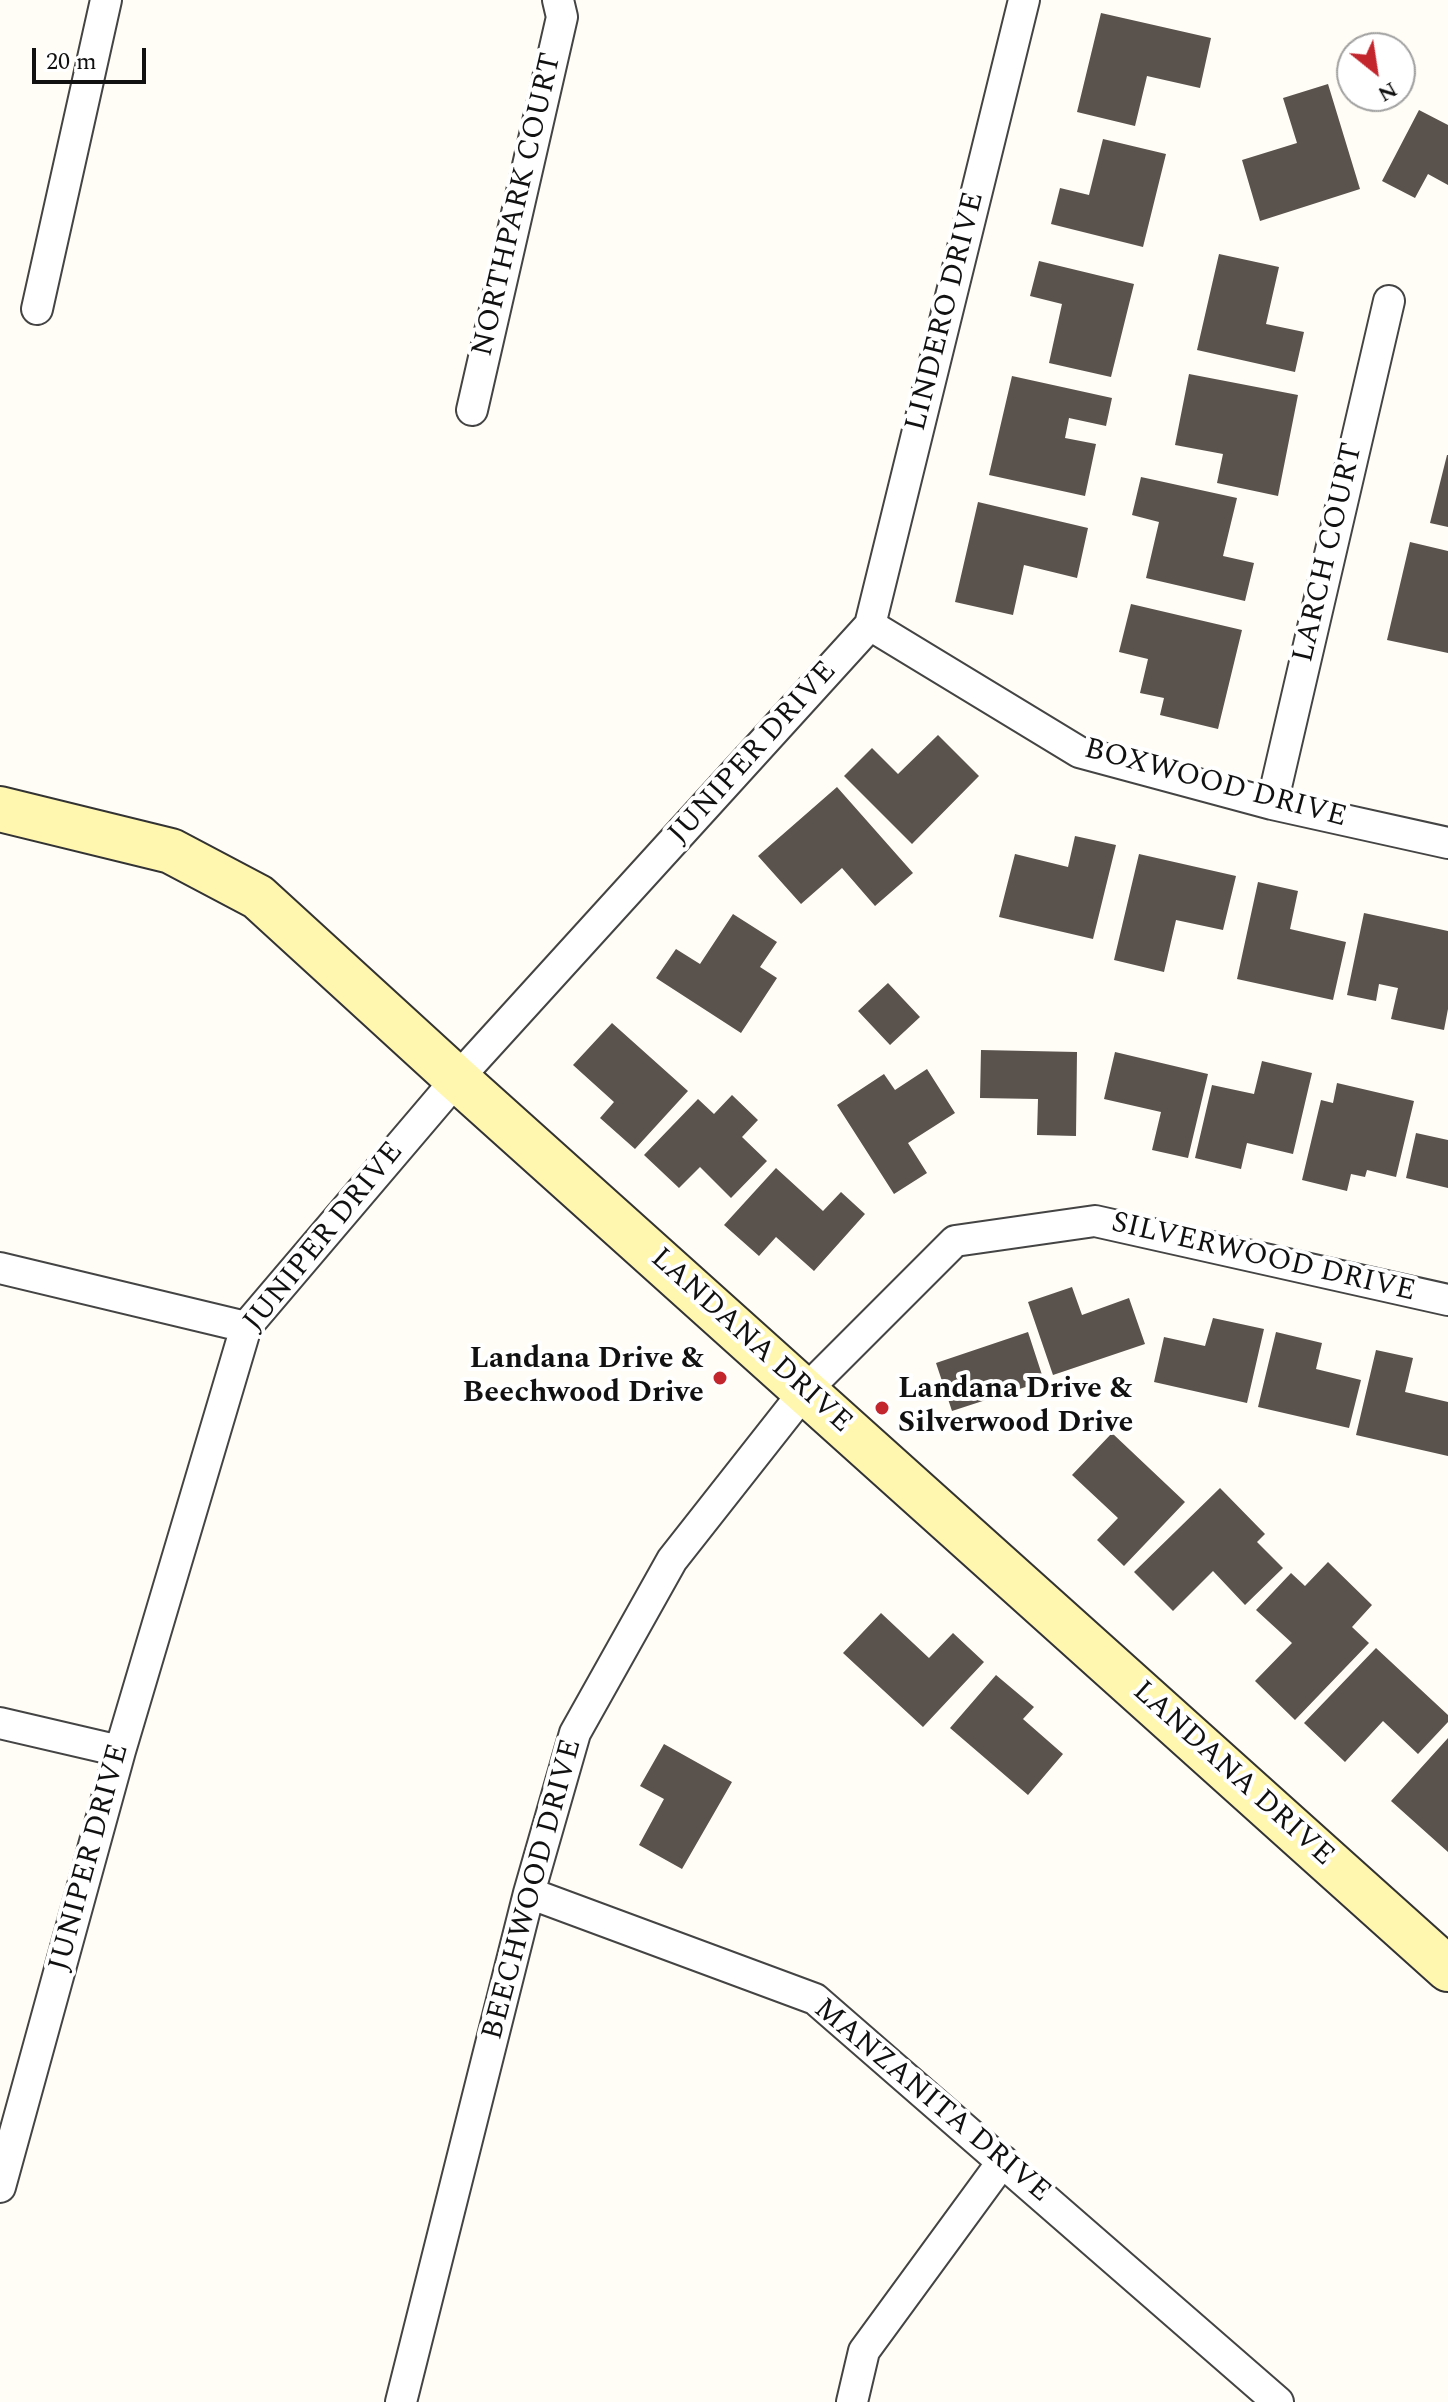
<!DOCTYPE html>
<style>
body{margin:0}
#map{position:relative;width:1448px;height:2402px;overflow:hidden;background:#fffdf5;font-family:Spectral,serif}
canvas{display:block}
.north{position:absolute;left:1336px;top:32px;width:80px;height:80px;box-sizing:border-box;background:#fff;border:2px solid #a0a0a0;border-radius:50%;rotate:150deg;font-size:22px;font-weight:700;line-height:32px;text-align:center;color:#111}
.north::after{content:'';display:block;margin:auto;width:28px;height:36px;background:#c4262e;clip-path:polygon(50% 0,100% 100%,50% 72%,0 100%)}
.scale{position:absolute;left:32px;top:48px;width:114px;height:36px;box-sizing:border-box;border:4px solid #111;border-top:0;padding-left:10px;font-size:24px;line-height:28px;white-space:nowrap;color:#111;-webkit-text-stroke:6px #fff;paint-order:stroke}
</style>
<div id="map">
<canvas width="1448" height="2402"></canvas>
<div class="north">N</div>
<div class="scale">20 m</div>
</div>
<script>
const ctx = document.querySelector('canvas').getContext('2d');
ctx.lineJoin = 'round';
function paint(path, color) { ctx.fillStyle = color; ctx.fill(path, 'evenodd'); }
const shape = rows => new Path2D(rows.map(r => 'M' + r).join(''));
function strokePath(path, color, width, dash) { ctx.strokeStyle = color; ctx.lineWidth = width; ctx.lineCap = dash ? 'butt' : 'round'; ctx.setLineDash(dash || []); ctx.stroke(path); }
function label(font, color, halo, rows, align = 'center') {
  ctx.font = font + ' Spectral,serif'; ctx.lineWidth = 8; ctx.setLineDash([]); ctx.textBaseline = 'middle'; ctx.strokeStyle = halo; ctx.fillStyle = color; for (const [text, x, y, turn = 0] of rows) {
    ctx.save(); ctx.translate(x, y); ctx.rotate((+turn || 0) * Math.PI / 180); ctx.textAlign = isNaN(turn) ? turn : align; if (halo) ctx.strokeText(text, 0, 0); ctx.fillText(text, 0, 0); ctx.restore();
  }
}
paint(shape([
 [1101,13,1211,38,1200,88,1147,76,1135,126,1077,112],
 [1328,84,1360,189,1260,221,1242,160,1297,143,1283,98],
 [1419,110,1448,125,1448,185,1428,174,1415,198,1382,181],
 [1103,139,1166,154,1143,247,1051,224,1060,188,1089,195],
 [1219,254,1279,267,1266,324,1304,332,1295,372,1197,350],
 [1039,261,1134,284,1111,377,1049,363,1062,304,1030,296],
 [1189,374,1298,395,1278,496,1217,483,1223,454,1175,445],
 [1012,376,1112,398,1106,426,1069,418,1065,438,1096,444,1085,496,989,475],
 [1447,455,1448,455,1448,527,1430,523],
 [1141,477,1237,498,1223,556,1254,563,1245,601,1146,578,1159,522,1132,515],
 [978,502,1088,528,1077,578,1024,565,1013,615,955,602],
 [1410,542,1448,551,1448,653,1387,640],
 [1131,604,1242,630,1218,729,1160,715,1164,698,1140,693,1148,659,1119,652],
 [938,735,979,776,912,844,844,776,872,748,898,774],
 [837,787,913,873,875,906,842,868,801,904,758,856],
 [1075,836,1116,845,1093,939,999,917,1015,854,1068,867],
 [1139,854,1236,876,1223,930,1176,920,1164,972,1114,960],
 [1258,882,1298,891,1290,929,1346,942,1333,1000,1237,979],
 [1364,913,1448,931,1448,1009,1444,1030,1391,1019,1398,988,1379,984,1376,1001,1347,995],
 [733,914,777,942,760,967,777,978,741,1033,656,978,676,949,700,964],
 [888,983,920,1017,890,1045,858,1011],
 [612,1023,688,1091,635,1149,600,1118,614,1102,573,1065],
 [981,1050,1077,1052,1076,1136,1037,1135,1038,1099,980,1098],
 [1115,1052,1208,1074,1188,1158,1152,1150,1161,1112,1104,1099],
 [1262,1061,1312,1073,1293,1154,1247,1143,1241,1169,1195,1158,1212,1085,1254,1094],
 [927,1069,955,1113,908,1143,927,1173,894,1194,837,1105,884,1074,895,1090],
 [1337,1083,1414,1101,1396,1177,1367,1170,1365,1177,1351,1174,1347,1191,1302,1180,1321,1100,1333,1103],
 [732,1095,758,1120,742,1137,767,1161,731,1198,700,1167,679,1188,644,1155,698,1099,714,1114],
 [1416,1133,1448,1140,1448,1188,1406,1178],
 [776,1168,823,1211,841,1192,865,1214,814,1271,776,1237,759,1256,724,1225],
 [1072,1287,1082,1315,1129,1298,1145,1344,1053,1375,1028,1302],
 [1213,1318,1264,1329,1247,1403,1154,1382,1164,1337,1205,1346],
 [1028,1332,1044,1381,952,1411,936,1363],
 [1276,1332,1322,1343,1316,1369,1361,1380,1349,1428,1258,1407],
 [1376,1350,1413,1358,1405,1392,1448,1402,1448,1456,1356,1435],
 [1112,1433,1185,1502,1124,1566,1097,1540,1118,1518,1072,1475],
 [1220,1488,1265,1534,1257,1542,1283,1568,1245,1605,1213,1571,1173,1611,1134,1572],
 [1328,1562,1372,1605,1352,1627,1369,1643,1295,1720,1255,1681,1292,1643,1256,1610,1291,1573,1305,1586],
 [881,1613,929,1658,953,1633,984,1662,923,1727,843,1653],
 [1376,1648,1448,1715,1448,1722,1418,1754,1383,1721,1345,1762,1304,1723],
 [996,1675,1034,1707,1023,1719,1063,1754,1028,1795,950,1728],
 [1448,1738,1448,1852,1391,1801],
 [664,1744,732,1782,682,1869,639,1845,664,1799,640,1786]
]), '#5a524d');
const street = shape([
 [37,309,106,0],
 [472,410,562,17,558,0],
 [870,625,1079,752,1272,804,1448,843],
 [1272,804,1389,301],
 [0,1268,246,1327],
 [0,1723,120,1751],
 [529,1893,815,1999,1278,2402],
 [0,2187,120,1751,246,1327,457,1079,870,625,1024,0],
 [401,2402,529,1893,575,1733,672,1560,805,1391,955,1241,1095,1221,1448,1300],
 [852,2402,864,2351,1003,2161]
]);
const secondary = shape([
 [0,809,171,851,258,897,457,1079,1448,1969]
]);
strokePath(street, '#444', 34);
strokePath(secondary, '#333', 48);
strokePath(street, '#fff', 30);
strokePath(secondary, '#fff6b0', 44);
for (const [x, y, r, color] of [
 [720,1378,8,"#c4262e"],
 [882,1408,8,"#c4262e"]
]) { const dot = new Path2D(); dot.arc(x, y, r, 0, 2 * Math.PI); ctx.fillStyle = color; ctx.fill(dot); strokePath(dot, '#fff', 3); }
label('30px', '#111', '#fff', [
 ["NORTHPARK COURT",519,205,-77],
 ["LINDERO DRIVE",947,312,-76],
 ["LARCH COURT",1330,553,-77],
 ["JUNIPER DRIVE",754,754,-48],
 ["BOXWOOD DRIVE",1215,785,15],
 ["JUNIPER DRIVE",325,1238,-51],
 ["SILVERWOOD DRIVE",1263,1259,13],
 ["LANDANA DRIVE",750,1342,42],
 ["LANDANA DRIVE",1232,1775,42],
 ["JUNIPER DRIVE",91,1858,-75],
 ["BEECHWOOD DRIVE",534,1890,-75],
 ["MANZANITA DRIVE",931,2102,40]
]);
label('bold 30px', '#111', '#fff', [
 ["Landana Drive &",704,1361],
 ["Beechwood Drive",704,1395],
 ["Landana Drive &",898,1391,"left"],
 ["Silverwood Drive",898,1425,"left"]
], 'right');
</script>
